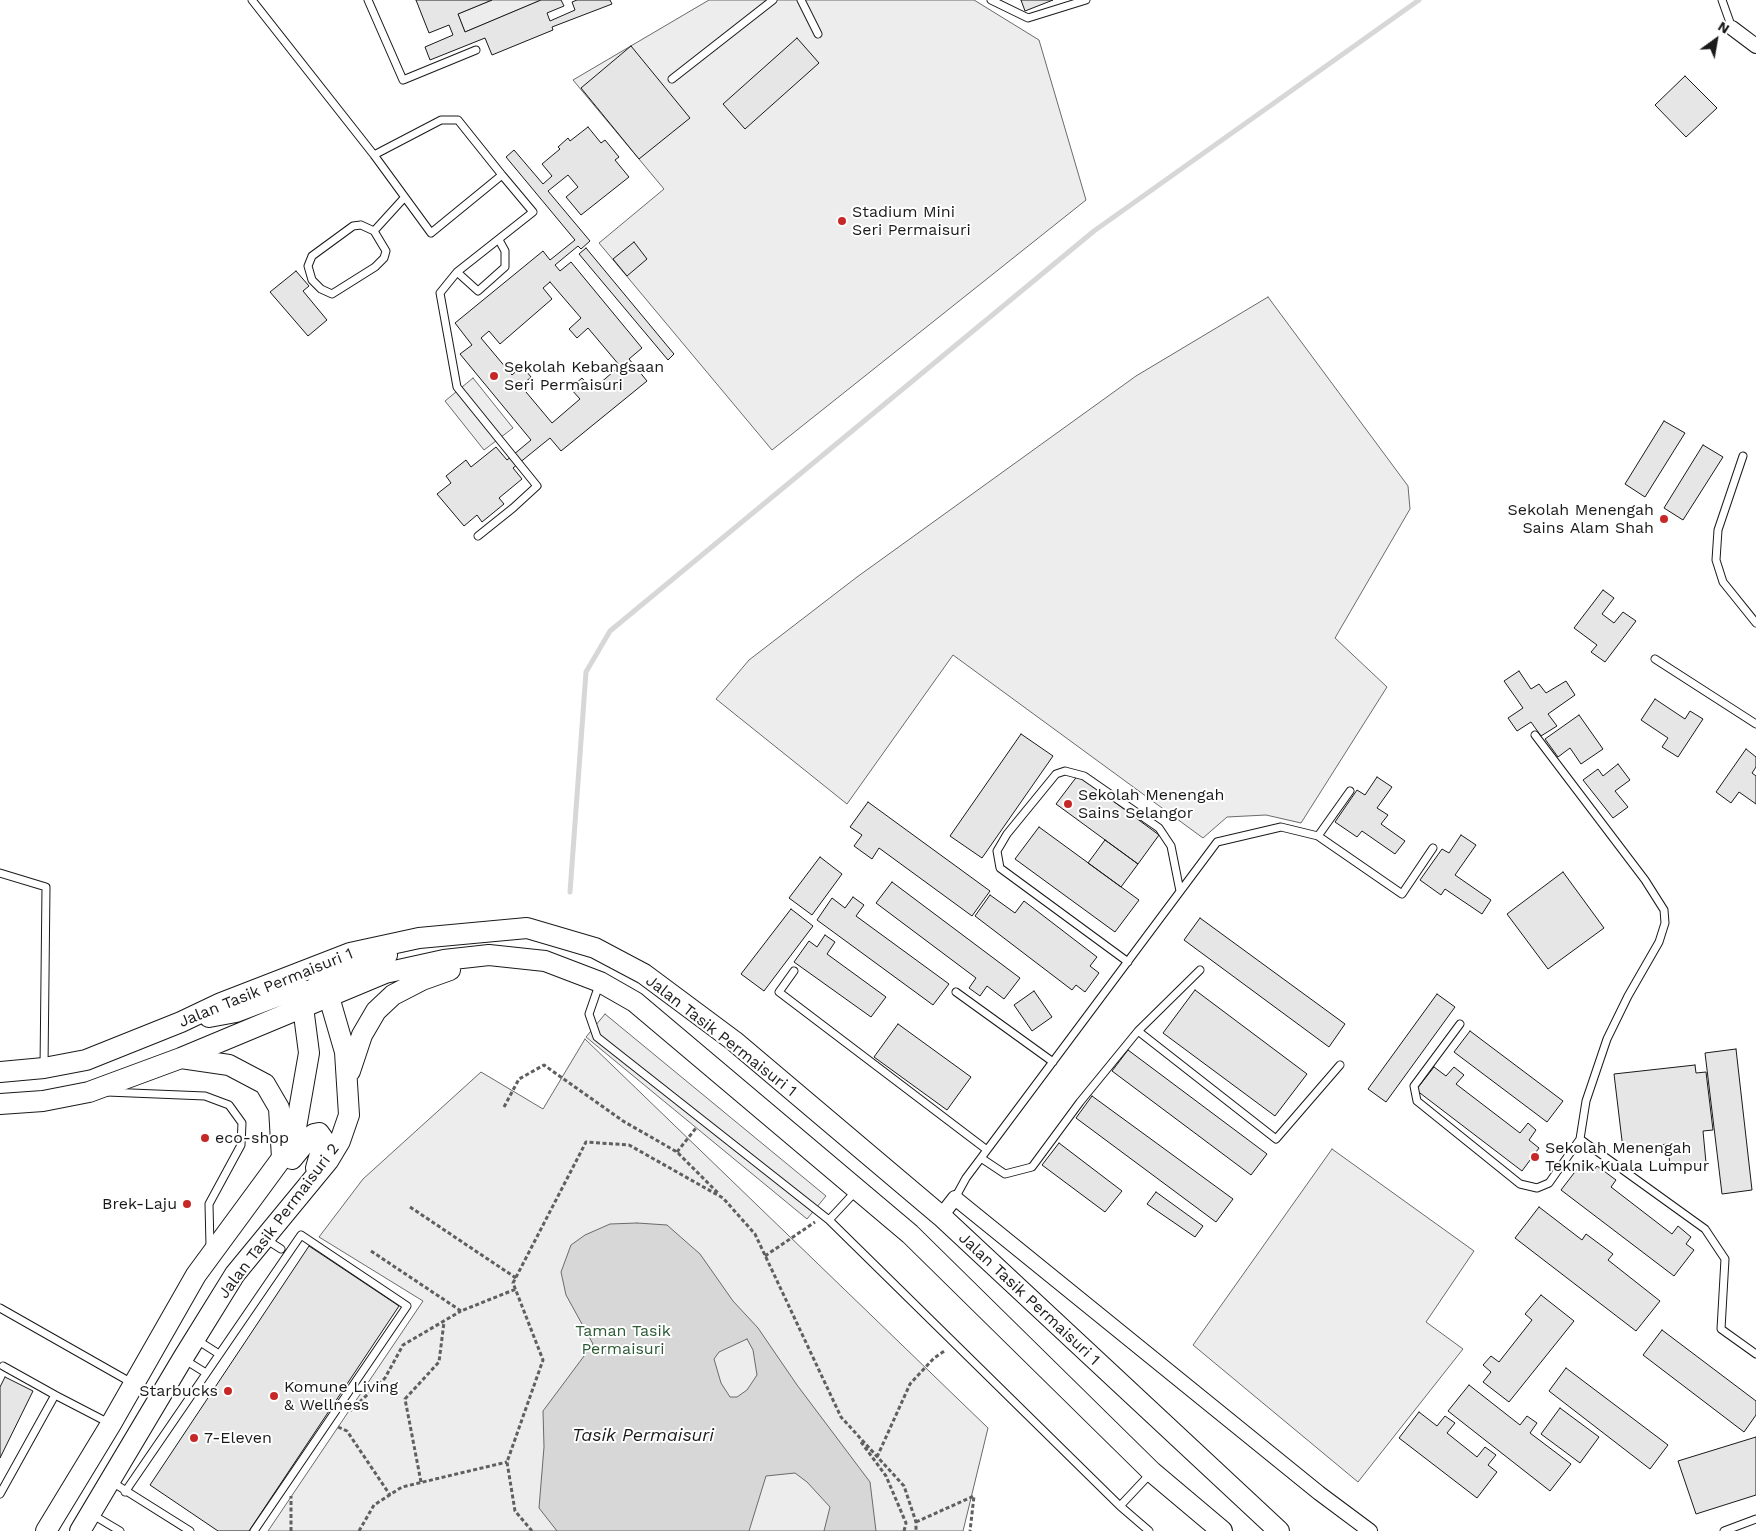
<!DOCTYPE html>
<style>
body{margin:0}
#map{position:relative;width:1756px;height:1531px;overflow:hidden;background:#fff;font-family:"Work Sans",sans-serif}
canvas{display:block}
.north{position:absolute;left:1691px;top:15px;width:50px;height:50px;-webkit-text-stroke:4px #fff;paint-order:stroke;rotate:32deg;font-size:14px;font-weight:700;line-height:20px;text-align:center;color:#1a1a1a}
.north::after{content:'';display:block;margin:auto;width:18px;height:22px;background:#1a1a1a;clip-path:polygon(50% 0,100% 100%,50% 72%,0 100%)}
</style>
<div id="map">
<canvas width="1756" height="1531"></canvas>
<div class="north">N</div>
</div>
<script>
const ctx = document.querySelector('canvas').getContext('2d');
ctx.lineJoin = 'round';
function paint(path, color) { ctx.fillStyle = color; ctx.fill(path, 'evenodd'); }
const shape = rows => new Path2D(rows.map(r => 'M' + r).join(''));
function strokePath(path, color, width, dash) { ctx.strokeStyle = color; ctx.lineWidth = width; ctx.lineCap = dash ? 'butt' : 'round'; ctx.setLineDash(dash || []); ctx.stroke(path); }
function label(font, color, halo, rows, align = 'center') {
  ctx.font = font + ' "Work Sans",sans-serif'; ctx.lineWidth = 4; ctx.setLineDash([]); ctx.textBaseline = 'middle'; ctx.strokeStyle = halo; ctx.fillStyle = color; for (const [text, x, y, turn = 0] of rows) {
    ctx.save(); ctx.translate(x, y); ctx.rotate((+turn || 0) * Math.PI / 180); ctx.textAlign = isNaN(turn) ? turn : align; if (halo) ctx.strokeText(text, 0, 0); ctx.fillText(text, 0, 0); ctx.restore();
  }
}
const built = shape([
 [492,0,541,0,465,32,458,14,492,0],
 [709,0,974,0,1039,40,1086,200,772,450,599,243,664,189,573,80,709,0],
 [1268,297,1408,486,1410,509,1335,638,1387,687,1301,823,1266,815,1227,817,1203,838,953,655,847,804,716,699,749,660,857,577,1136,376,1268,297],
 [473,378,513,428,484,450,445,401,473,378],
 [605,1014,826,1196,807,1219,586,1037,605,1014],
 [585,1039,988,1428,963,1531,268,1531,423,1301,319,1237,363,1179,481,1072,543,1109,585,1039],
 [1332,1149,1474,1251,1426,1322,1463,1349,1358,1482,1193,1345,1332,1149]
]);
paint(built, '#ededed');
strokePath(built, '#6a6a6a', 1);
const water = shape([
 [637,1223,667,1225,700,1254,733,1301,758,1328,797,1385,870,1482,876,1531,824,1531,830,1507,807,1482,795,1473,766,1476,749,1531,557,1531,539,1508,544,1447,543,1411,593,1344,566,1295,561,1272,571,1245,585,1235,610,1224,637,1223],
 [747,1339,753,1350,757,1375,747,1390,737,1397,730,1397,721,1383,714,1359,719,1352,747,1339]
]);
paint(water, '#d7d7d7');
strokePath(water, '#6a6a6a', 1);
strokePath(shape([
 [570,892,586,672,610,631,1094,231,1419,0]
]), '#d7d7d7', 5);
const building = shape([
 [416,0,492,0,458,14,465,32,541,0,561,0,564,6,547,13,550,21,575,10,572,2,577,0,610,0,612,4,552,27,553,30,492,55,485,38,430,60,425,47,453,35,449,25,429,33,416,0],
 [1021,0,1053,0,1025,11,1021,0],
 [797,38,819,63,745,129,723,104,797,38],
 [631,46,690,118,639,159,581,88,631,46],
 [1685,76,1717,108,1686,137,1655,105,1685,76],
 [588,127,601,143,605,140,619,157,615,160,629,177,581,215,566,197,578,187,568,175,548,191,590,241,581,249,578,246,555,265,560,271,571,262,642,348,629,359,647,381,561,451,550,438,513,468,522,479,499,498,504,504,482,522,477,515,464,526,437,494,451,483,446,476,466,460,471,467,496,447,507,460,531,440,460,354,472,345,455,323,543,251,550,260,575,240,506,157,514,150,543,184,552,176,542,164,560,149,558,147,568,138,570,141,588,127],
 [550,282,581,318,569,329,577,338,588,328,620,366,592,390,582,378,570,388,580,399,552,423,521,386,531,377,522,366,512,375,481,338,489,331,500,344,552,299,543,288,550,282],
 [634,242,647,259,627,276,613,259,634,242],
 [586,248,674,354,668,360,579,254,586,248],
 [296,271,309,286,303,291,327,320,308,336,270,292,296,271],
 [1664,421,1685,433,1645,497,1625,484,1664,421],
 [1703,445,1723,457,1683,520,1664,508,1703,445],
 [1603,590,1614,598,1602,614,1614,623,1623,612,1636,621,1605,662,1591,652,1597,645,1574,628,1603,590],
 [1519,671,1531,689,1539,684,1546,693,1566,681,1575,695,1548,714,1557,726,1541,736,1531,722,1517,731,1508,718,1523,708,1504,681,1519,671],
 [1655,699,1685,719,1690,711,1703,719,1678,757,1662,747,1668,738,1641,720,1655,699],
 [1579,715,1603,749,1581,764,1570,748,1558,757,1545,739,1579,715],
 [1021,734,1053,756,982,858,950,836,1021,734],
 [1746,749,1756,757,1756,767,1752,773,1756,776,1756,804,1739,792,1731,803,1716,792,1746,749],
 [1618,764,1630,780,1615,791,1628,807,1613,818,1583,780,1598,769,1603,776,1618,764],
 [1078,775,1159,835,1138,864,1056,804,1078,775],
 [1377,777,1392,787,1377,808,1388,815,1381,824,1405,841,1395,854,1362,831,1357,837,1335,822,1357,790,1365,795,1377,777],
 [868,802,990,891,972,916,879,848,872,859,854,846,862,835,850,827,868,802],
 [1039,827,1139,900,1115,932,1015,859,1039,827],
 [1461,835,1476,845,1455,875,1491,900,1482,914,1445,889,1441,895,1420,880,1442,849,1449,853,1461,835],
 [1105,840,1138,864,1121,887,1088,863,1105,840],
 [820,857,842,874,812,915,789,898,820,857],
 [1563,872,1604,928,1548,969,1507,914,1563,872],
 [892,882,1020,978,1004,999,987,986,980,996,969,988,976,978,876,903,892,882],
 [990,895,1015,913,1024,901,1097,957,1090,966,1099,973,1085,992,1076,985,1072,990,975,916,990,895],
 [853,897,864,905,856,916,949,984,933,1005,817,920,832,898,845,908,853,897],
 [791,909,813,926,764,991,741,974,791,909],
 [1200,918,1345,1024,1329,1047,1184,940,1200,918],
 [825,935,835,942,827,954,886,997,871,1017,794,962,809,941,817,947,825,935],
 [1195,990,1307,1074,1275,1116,1163,1033,1195,990],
 [1034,991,1052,1017,1032,1031,1014,1005,1034,991],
 [1437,994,1455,1007,1386,1102,1368,1089,1437,994],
 [898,1024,971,1077,947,1110,874,1057,898,1024],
 [1470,1031,1563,1101,1547,1122,1454,1052,1470,1031],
 [1736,1049,1752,1190,1722,1194,1705,1053,1736,1049],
 [1128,1050,1267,1154,1251,1175,1112,1071,1128,1050],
 [1695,1065,1696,1073,1706,1072,1713,1130,1703,1131,1706,1163,1670,1167,1668,1144,1623,1149,1614,1074,1695,1065],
 [1434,1067,1446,1076,1454,1067,1464,1075,1456,1084,1520,1133,1528,1123,1536,1130,1529,1140,1539,1148,1522,1171,1416,1090,1434,1067],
 [1092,1096,1233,1199,1216,1222,1076,1118,1092,1096],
 [1059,1143,1122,1191,1105,1212,1042,1165,1059,1143],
 [1581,1164,1592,1172,1597,1166,1616,1180,1611,1187,1672,1234,1678,1226,1691,1237,1686,1244,1694,1250,1674,1276,1561,1190,1581,1164],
 [1156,1192,1203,1226,1195,1237,1147,1204,1156,1192],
 [1539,1207,1582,1240,1586,1234,1613,1254,1608,1260,1660,1301,1636,1331,1515,1238,1539,1207],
 [309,1246,399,1306,249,1531,218,1531,150,1485,309,1246],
 [1541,1295,1574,1321,1509,1402,1483,1382,1491,1372,1483,1365,1491,1356,1499,1362,1532,1320,1525,1314,1541,1295],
 [1662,1330,1756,1401,1756,1415,1744,1432,1643,1355,1662,1330],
 [1566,1368,1668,1445,1650,1469,1549,1391,1566,1368],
 [5,1377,33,1391,0,1458,0,1387,5,1377],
 [1469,1385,1520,1425,1527,1416,1537,1423,1530,1433,1571,1464,1550,1491,1448,1411,1469,1385],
 [1560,1408,1599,1437,1580,1463,1541,1434,1560,1408],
 [1419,1412,1437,1426,1445,1416,1455,1423,1447,1433,1477,1457,1485,1447,1496,1455,1488,1465,1497,1472,1477,1498,1399,1438,1419,1412],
 [1756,1437,1756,1495,1696,1514,1678,1461,1756,1437]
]);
paint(building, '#e6e6e6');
strokePath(building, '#1a1a1a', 1);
const lane = shape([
 [252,0,374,155,431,233,502,175,458,120,441,120,374,155],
 [368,0,403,80,476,50],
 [801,0,818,34],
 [991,0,1028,18,1086,0],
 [1722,0,1732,28],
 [672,79,773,0],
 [361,225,374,231,386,251,384,258,375,267,332,294,321,289,312,280,308,266,312,256,353,226,361,225],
 [374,231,404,198],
 [457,272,478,291,505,267,505,251,499,240],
 [1743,456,1718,530,1716,560,1723,582,1756,623],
 [478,536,513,508,537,486,457,387,440,293,457,272,533,212,502,175],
 [1655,659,1756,724],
 [1535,735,1645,880,1664,910,1665,923,1659,942,1628,996,1607,1039,1586,1101,1580,1139,1705,1229,1725,1259,1721,1329,1756,1354],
 [1318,836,1402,894,1433,848],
 [0,873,46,887,44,1067],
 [1128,962,1000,868,997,851,1007,834,1056,774,1065,771,1084,776,1159,828,1171,846,1180,891],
 [794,971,779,992,987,1150],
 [599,985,589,1014,597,1037,829,1220,1120,1506,1149,1531],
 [956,992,1053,1062],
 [1460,1024,1414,1086,1417,1101,1520,1184,1537,1188,1549,1183,1580,1139],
 [1138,1031,1200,970],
 [107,1092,205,1096,229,1105,242,1123,241,1145,209,1204,210,1246],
 [981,1158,1005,1174,1032,1167,1080,1102,1138,1031,1276,1139,1340,1065],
 [955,1198,966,1178,981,1158,1217,842,1281,827,1318,836,1350,791],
 [829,1220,856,1191],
 [267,1240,281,1249],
 [0,1308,132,1383],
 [197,1340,219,1354],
 [185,1360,206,1373],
 [3,1366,55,1395],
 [112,1482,190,1531],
 [125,1492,301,1235,407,1306,254,1531],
 [0,1494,55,1395,109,1423],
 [1120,1506,1151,1473],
 [93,1515,120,1531],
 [1724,1531,1756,1519]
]);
const street = shape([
 [1732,28,1756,46],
 [941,1216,955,1198,1319,1493,1370,1531]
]);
const secondary = shape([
 [306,1001,311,991,328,978,387,955],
 [209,1017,236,1012,291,991,311,991,329,997],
 [181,1058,229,1065,265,1084,279,1108,282,1158],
 [350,1071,362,1035,376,1011,393,995,422,980,450,970],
 [0,1072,44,1068,86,1060,181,1022,221,1003,350,953,419,938,527,928,595,948,644,974,734,1041,941,1216,1279,1531],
 [0,1104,43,1101,89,1092,181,1058,385,973,444,960,489,955,545,961,600,982,635,1002,910,1234,1152,1472,1222,1531],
 [292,1159,309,1138,314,1134,319,1133,324,1140,316,1168],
 [46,1531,111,1424,196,1275,282,1158,294,1139,309,1053,303,1007],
 [80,1531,183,1358,235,1274,328,1161,340,1141,349,1115,345,1052,329,997]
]);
strokePath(lane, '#1a1a1a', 9);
strokePath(street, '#1a1a1a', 16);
strokePath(secondary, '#1a1a1a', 22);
strokePath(shape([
 [504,1107,519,1079,544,1065,623,1121,677,1152,719,1194],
 [677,1152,696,1128],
 [410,1207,516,1278],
 [371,1251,461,1311,516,1289],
 [765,1256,815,1222],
 [350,1411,385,1378,403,1345,461,1311],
 [338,1427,347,1431,390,1495],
 [861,1442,886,1476,906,1523,904,1531],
 [877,1457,910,1384,934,1358,946,1350],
 [421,1482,405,1399,439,1362,444,1322],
 [916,1522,974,1496,970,1531],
 [291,1531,291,1496],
 [359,1531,374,1505,402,1487,507,1462],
 [532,1531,515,1511,507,1462,543,1360,513,1283,586,1142,629,1145,723,1198,755,1234,841,1417,904,1486,916,1522,916,1531]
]), '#5f5f5f', 3, [4, 2.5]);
strokePath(lane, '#fff', 7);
strokePath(street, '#fff', 14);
strokePath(secondary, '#fff', 20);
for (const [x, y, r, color] of [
 [842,221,5,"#c62828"],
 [494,376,5,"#c62828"],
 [1664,519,5,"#c62828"],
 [1068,804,5,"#c62828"],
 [205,1138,5,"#c62828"],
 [1535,1157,5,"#c62828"],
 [187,1204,5,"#c62828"],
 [228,1391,5,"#c62828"],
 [274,1396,5,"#c62828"],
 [194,1438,5,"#c62828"]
]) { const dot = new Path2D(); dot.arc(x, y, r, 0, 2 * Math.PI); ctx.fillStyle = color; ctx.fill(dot); strokePath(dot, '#fff', 2); }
label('16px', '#1a1a1a', '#fff', [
 ["Stadium Mini",852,212],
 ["Seri Permaisuri",852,230],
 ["Sekolah Kebangsaan",504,367],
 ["Seri Permaisuri",504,385],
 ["Sekolah Menengah",1654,510,"right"],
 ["Sains Alam Shah",1654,528,"right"],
 ["Sekolah Menengah",1078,795],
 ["Sains Selangor",1078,813],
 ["eco-shop",215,1138],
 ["Sekolah Menengah",1545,1148],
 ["Teknik Kuala Lumpur",1545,1166],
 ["Brek-Laju",177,1204,"right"],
 ["Komune Living",284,1387],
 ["& Wellness",284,1405],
 ["Starbucks",218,1391,"right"],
 ["7-Eleven",204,1438]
], 'left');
label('16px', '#1a1a1a', '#fff', [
 ["Jalan Tasik Permaisuri 1",266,988,-22],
 ["Jalan Tasik Permaisuri 1",721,1036,38],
 ["Jalan Tasik Permaisuri 2",279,1221,-53],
 ["Jalan Tasik Permaisuri 1",1029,1299,43]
]);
label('16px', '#2b5a34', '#fff', [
 ["Taman Tasik",623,1331],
 ["Permaisuri",623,1349]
]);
label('italic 18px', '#1a1a1a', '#fff', [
 ["Tasik Permaisuri",643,1436]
]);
</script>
